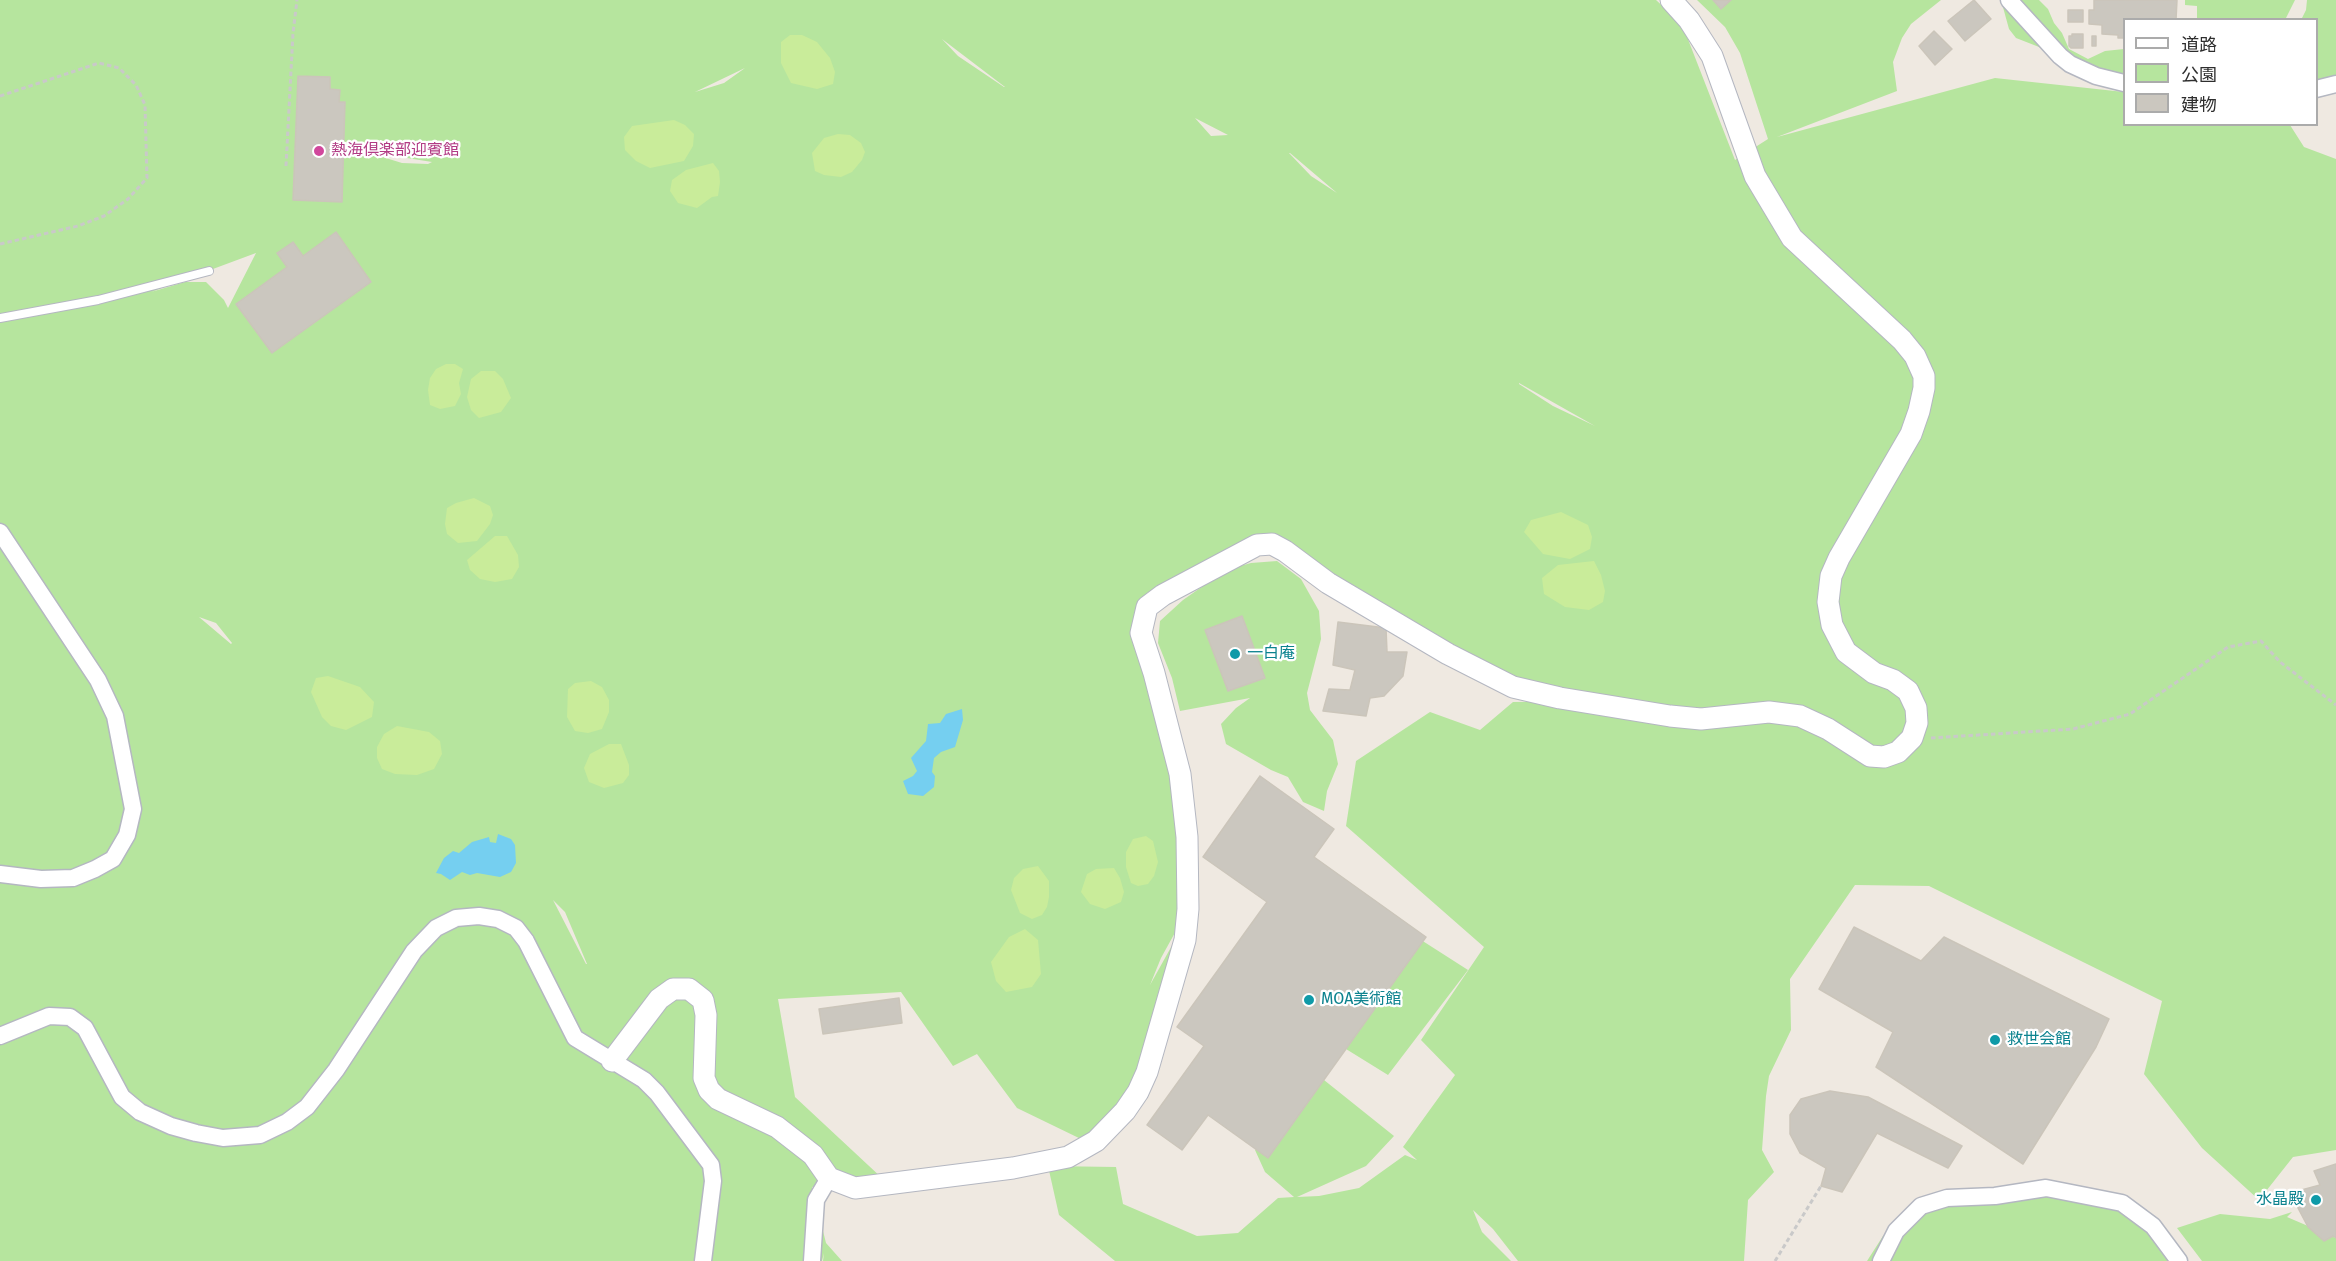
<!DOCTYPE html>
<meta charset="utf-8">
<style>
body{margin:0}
#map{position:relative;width:2336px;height:1261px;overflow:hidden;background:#efe9e1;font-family:"Fira Sans","Noto Sans JP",sans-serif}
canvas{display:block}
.legend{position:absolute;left:2123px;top:18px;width:195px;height:108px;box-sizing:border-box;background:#fff;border:2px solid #ababab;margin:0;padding:8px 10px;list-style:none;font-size:18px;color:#2e2e2e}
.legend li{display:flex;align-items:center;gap:12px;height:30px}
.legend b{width:30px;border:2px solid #ababab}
</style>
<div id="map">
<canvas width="2336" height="1261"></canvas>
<ul class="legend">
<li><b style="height:8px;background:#fff"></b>道路</li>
<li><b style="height:16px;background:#b6e59e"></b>公園</li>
<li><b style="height:16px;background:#cbc7bf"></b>建物</li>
</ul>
</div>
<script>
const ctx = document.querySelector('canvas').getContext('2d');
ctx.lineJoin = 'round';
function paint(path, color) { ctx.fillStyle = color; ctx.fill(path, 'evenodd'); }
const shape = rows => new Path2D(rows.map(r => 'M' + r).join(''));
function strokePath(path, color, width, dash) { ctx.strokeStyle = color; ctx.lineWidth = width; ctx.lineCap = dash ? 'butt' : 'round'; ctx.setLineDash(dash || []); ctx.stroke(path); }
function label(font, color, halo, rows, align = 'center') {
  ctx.font = font + ' "Fira Sans","Noto Sans JP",sans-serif'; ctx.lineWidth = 4.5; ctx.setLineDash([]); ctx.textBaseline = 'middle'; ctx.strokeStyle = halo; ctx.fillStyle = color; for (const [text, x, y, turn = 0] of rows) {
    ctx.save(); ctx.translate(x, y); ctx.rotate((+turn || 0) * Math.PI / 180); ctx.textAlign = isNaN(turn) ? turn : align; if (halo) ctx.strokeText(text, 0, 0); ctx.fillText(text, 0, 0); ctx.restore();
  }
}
paint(shape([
 [0,0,1656,0,1682,24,1735,160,1768,139,1740,53,1725,27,1697,0,1941,0,1911,24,1902,38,1893,62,1897,91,1777,137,1995,78,2124,92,2124,124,2290,125,2304,147,2336,159,2336,1150,2293,1157,2259,1200,2202,1148,2144,1074,2162,1001,1929,886,1855,885,1790,979,1791,1030,1769,1076,1766,1096,1762,1150,1774,1172,1748,1200,1744,1261,1518,1261,1493,1229,1473,1210,1482,1232,1511,1261,1115,1261,1059,1215,1048,1166,1116,1167,1123,1204,1197,1236,1238,1233,1278,1198,1294,1197,1265,1172,1255,1150,1324,1080,1394,1136,1366,1166,1297,1197,1319,1196,1359,1188,1405,1155,1417,1160,1403,1147,1455,1075,1421,1040,1484,947,1346,826,1356,761,1430,712,1480,730,1513,702,1597,701,1518,682,1259,536,1147,593,1132,632,1179,795,1188,909,1161,958,1150,985,1175,940,1147,1072,1083,1140,1017,1108,977,1054,953,1066,901,992,778,999,795,1097,883,1179,812,1187,826,1243,842,1261,823,1261,824,1253,822,1261,0,1261],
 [942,39,1005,87,1004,87,958,56],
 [745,68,724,83,695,92],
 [1195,118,1228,135,1211,136],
 [363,151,432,162,428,164,402,163],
 [1289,153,1290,153,1337,193,1311,176],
 [256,253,228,308,224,300,206,282,185,282,151,292],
 [1519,384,1519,383,1595,426,1553,406],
 [199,617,216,623,232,643,231,644],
 [553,900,565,912,587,964,586,964],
 [2001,0,2039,0,2048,9,2054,23,2062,33,2069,49,2088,59,2105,51,2124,49,2124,77,2116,77,2016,38,2009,29],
 [2185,0,2295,0,2285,20,2197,19,2197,6,2185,5],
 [2307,0,2336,0,2336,76,2317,83,2316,20,2301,20,2306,10],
 [1277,561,1301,579,1319,611,1321,639,1307,693,1310,710,1333,740,1338,764,1327,791,1324,811,1303,802,1288,777,1271,770,1226,744,1221,724,1236,708,1250,698,1180,711,1172,678,1158,643,1160,621,1183,600,1226,570,1251,563],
 [1418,938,1468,970,1388,1075,1346,1049],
 [2045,1190,2106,1199,2153,1226,2175,1261,1867,1261,1883,1236,1921,1206],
 [2292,1212,2287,1217,2336,1238,2336,1261,2202,1261,2177,1228,2220,1214,2270,1219]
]), '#b6e59e');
paint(shape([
 [790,35,802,35,817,42,830,58,835,72,833,84,817,89,791,83,781,63,781,42],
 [674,120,685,125,694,134,693,146,684,161,650,168,636,161,625,150,624,137,632,126],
 [838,134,850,135,861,143,865,152,862,160,852,172,841,177,824,175,815,171,812,153,824,138],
 [713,163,719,171,720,182,718,196,712,197,697,208,678,203,670,191,672,180,686,170],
 [446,364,455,364,463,369,459,383,461,394,455,406,440,409,430,405,428,390,430,378,436,369],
 [481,371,495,371,503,379,511,398,501,412,479,418,471,410,467,397,471,379],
 [474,498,490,506,493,515,490,524,477,541,458,543,447,534,445,524,447,508,456,503],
 [1561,512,1588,525,1592,537,1590,549,1570,559,1543,554,1524,532,1531,520],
 [495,536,507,536,518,555,519,567,512,579,495,582,480,579,470,570,467,560],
 [1594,561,1601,575,1605,591,1603,602,1589,610,1565,607,1544,594,1542,578,1558,565],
 [328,676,360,687,374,702,372,717,346,730,331,726,322,717,311,692,316,678],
 [591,681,602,687,609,700,609,712,602,729,588,733,575,731,567,717,568,689,575,683],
 [397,726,429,732,440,741,442,754,434,769,417,775,395,774,382,769,377,758,377,747,384,734],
 [609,744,621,744,629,765,629,775,623,783,604,788,589,782,584,768,590,754],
 [1146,836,1153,841,1158,862,1154,876,1148,884,1138,886,1131,883,1126,867,1126,852,1133,839],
 [1038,866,1049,881,1049,897,1047,907,1042,915,1032,919,1020,913,1011,890,1014,878,1023,869],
 [1114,868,1120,878,1124,892,1121,902,1105,909,1090,904,1081,892,1087,874,1096,869],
 [1025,929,1038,940,1041,974,1032,987,1006,992,996,981,991,962,1009,937]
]), '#c9ec9a');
paint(shape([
 [962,709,963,720,955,747,941,752,934,758,932,772,935,776,934,787,923,796,908,794,903,781,913,776,917,771,911,758,926,741,928,724,940,723,946,714],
 [498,834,511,839,515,845,516,863,511,872,500,877,477,873,470,875,462,872,450,880,441,874,436,873,444,858,453,851,459,853,472,842,489,837,490,842,496,843]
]), '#75cff0');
const building = shape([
 [1713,0,1731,0,1721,9,1713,0],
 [1974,0,1991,19,1965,41,1948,21,1974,0],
 [2094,0,2177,0,2176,20,2124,20,2124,38,2118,38,2118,35,2102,34,2102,25,2089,24,2089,10,2094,10,2094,0],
 [2068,10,2083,10,2083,22,2068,22,2068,10],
 [1934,31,1952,49,1935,65,1919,46,1934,31],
 [2072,34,2083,34,2083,48,2071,48,2069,46,2069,36,2072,36,2072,34],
 [2092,36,2096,36,2096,46,2092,46,2092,36],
 [298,76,330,77,330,89,340,90,339,102,345,102,342,202,293,200,298,76],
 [336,232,371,282,272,353,236,304,287,267,277,253,293,242,303,256,336,232],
 [1242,616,1265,678,1228,691,1205,630,1242,616],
 [1338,622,1386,628,1387,652,1407,652,1403,676,1384,696,1370,698,1366,716,1323,711,1329,689,1350,690,1355,670,1333,665,1338,622],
 [1260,776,1334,829,1314,857,1426,937,1268,1158,1208,1115,1182,1150,1147,1125,1204,1046,1177,1027,1267,902,1203,857,1260,776],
 [1854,927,1921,961,1944,937,2109,1019,2096,1047,2023,1164,1876,1067,1893,1032,1819,989,1854,927],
 [899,998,902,1023,823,1034,819,1009,899,998],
 [1830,1091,1868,1097,1962,1146,1948,1168,1877,1133,1842,1192,1821,1186,1826,1168,1800,1153,1790,1134,1790,1115,1801,1099,1830,1091],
 [2336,1164,2336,1238,2333,1236,2324,1241,2308,1227,2298,1208,2294,1192,2320,1185,2314,1171,2336,1164]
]);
paint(building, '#cbc7bf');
strokePath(building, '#cbc5ba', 1.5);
const service = shape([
 [0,318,98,300,209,271]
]);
const minor = shape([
 [2009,0,2060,56,2070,64,2096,76,2124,83],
 [2316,89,2336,84],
 [0,532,98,680,115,716,133,809,127,835,113,859,95,869,73,878,41,879,0,874],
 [0,1036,49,1016,70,1017,85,1028,122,1097,140,1112,171,1126,196,1133,223,1138,260,1135,287,1122,307,1107,336,1070,414,951,436,928,456,918,479,916,498,919,516,928,526,941,575,1038,644,1080,657,1093,711,1165,713,1181,703,1261],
 [812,1261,816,1200,829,1178],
 [1881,1261,1896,1231,1921,1206,1947,1198,1995,1196,2046,1188,2122,1203,2153,1226,2179,1261]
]);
const tertiary = shape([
 [612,1061,659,999,673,989,689,989,703,1000,706,1015,704,1078,709,1090,718,1099,777,1127,813,1155,829,1178,855,1188,1013,1168,1068,1157,1096,1141,1125,1111,1138,1092,1147,1072,1185,940,1188,909,1187,837,1180,774,1154,673,1141,633,1147,607,1163,595,1257,545,1272,544,1285,551,1328,583,1448,654,1513,687,1560,698,1670,716,1701,719,1769,712,1800,716,1828,729,1870,756,1884,757,1898,752,1912,738,1917,723,1916,708,1908,691,1893,680,1874,673,1846,652,1832,625,1828,602,1831,576,1839,558,1911,434,1919,411,1924,388,1924,376,1915,356,1902,340,1792,238,1755,176,1712,56,1689,20,1671,0]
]);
strokePath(service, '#b4b7c1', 10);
strokePath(minor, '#b4b7c1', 19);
strokePath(tertiary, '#b4b7c1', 23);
strokePath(shape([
 [0,96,99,63,119,68,136,85,145,105,147,178,128,199,104,216,78,226,0,244],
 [286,166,293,33,297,0],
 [1931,738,2073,729,2130,714,2228,647,2261,641,2280,662,2336,705],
 [1775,1261,1821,1186]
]), '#c9c9c9', 3, [4.5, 3]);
strokePath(service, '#fff', 8);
strokePath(minor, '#fff', 16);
strokePath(tertiary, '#fff', 21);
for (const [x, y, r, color] of [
 [319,151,6,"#d1479c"],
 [1235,654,6,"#0f9aa8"],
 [1309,1000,6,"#0f9aa8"],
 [1995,1040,6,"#0f9aa8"],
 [2316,1200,6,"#0f9aa8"]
]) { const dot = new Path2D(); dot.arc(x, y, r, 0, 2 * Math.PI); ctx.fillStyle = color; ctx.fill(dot); strokePath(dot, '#fff', 2); }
label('16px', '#b23c85', '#fff', [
 ["熱海倶楽部迎賓館",331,151]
], 'left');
label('16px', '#0d838f', '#fff', [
 ["一白庵",1247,654],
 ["MOA美術館",1321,1000],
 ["救世会館",2007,1040],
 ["水晶殿",2304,1200,"right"]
], 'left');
</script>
